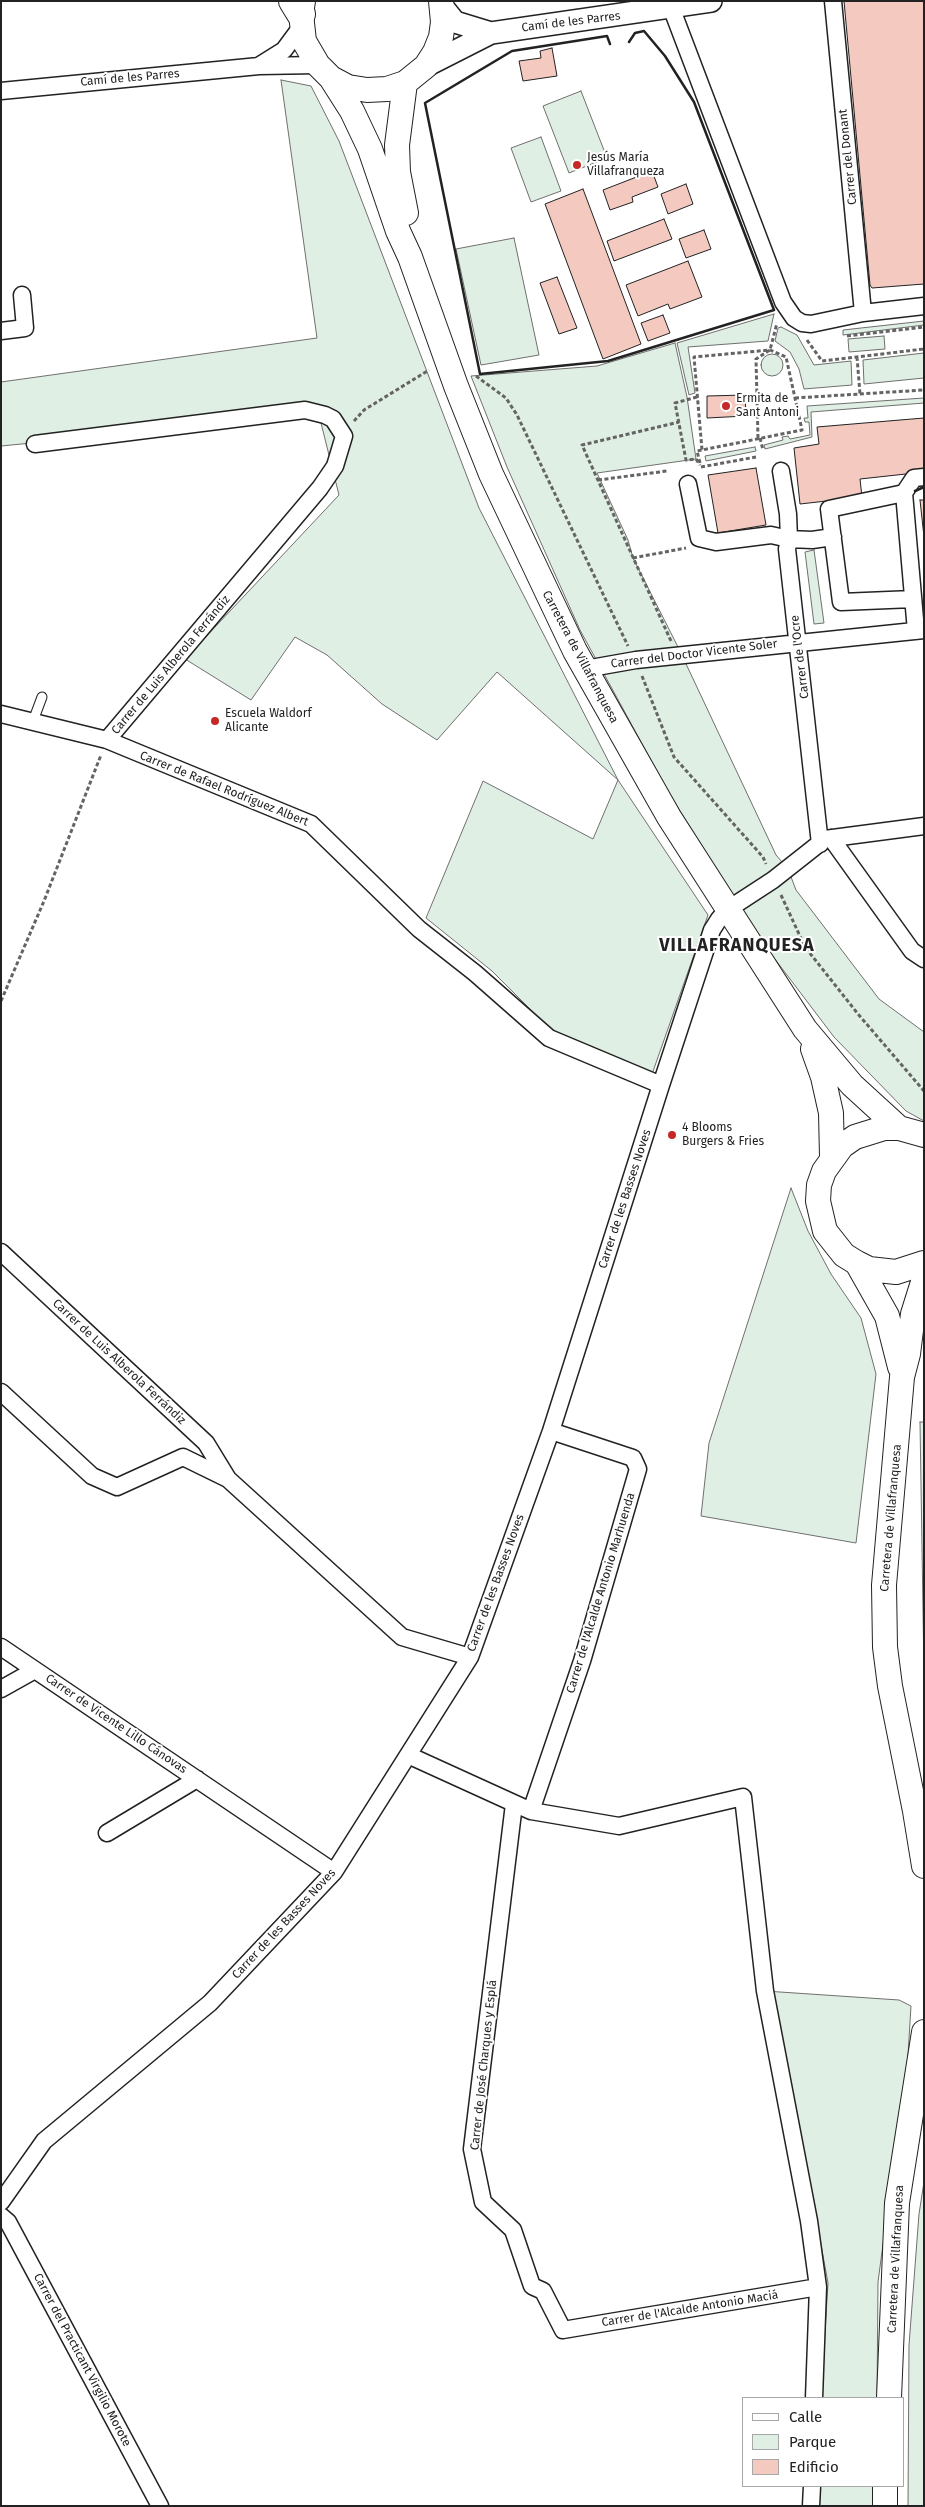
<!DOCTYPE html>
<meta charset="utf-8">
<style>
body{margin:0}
#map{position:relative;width:925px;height:2507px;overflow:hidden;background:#fff;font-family:"Fira Sans",sans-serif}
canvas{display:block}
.frame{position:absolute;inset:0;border:2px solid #222;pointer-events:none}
.legend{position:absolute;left:742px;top:2397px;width:162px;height:90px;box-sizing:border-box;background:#fff;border:1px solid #a7a7a7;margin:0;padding:6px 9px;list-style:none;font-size:15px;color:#222}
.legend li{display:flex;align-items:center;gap:10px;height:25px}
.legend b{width:25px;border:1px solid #a7a7a7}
</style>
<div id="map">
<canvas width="925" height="2507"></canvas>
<div class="frame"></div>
<ul class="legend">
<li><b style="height:6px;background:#fff"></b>Calle</li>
<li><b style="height:14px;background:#e0efe3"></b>Parque</li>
<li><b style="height:14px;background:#f3c9c0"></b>Edificio</li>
</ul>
</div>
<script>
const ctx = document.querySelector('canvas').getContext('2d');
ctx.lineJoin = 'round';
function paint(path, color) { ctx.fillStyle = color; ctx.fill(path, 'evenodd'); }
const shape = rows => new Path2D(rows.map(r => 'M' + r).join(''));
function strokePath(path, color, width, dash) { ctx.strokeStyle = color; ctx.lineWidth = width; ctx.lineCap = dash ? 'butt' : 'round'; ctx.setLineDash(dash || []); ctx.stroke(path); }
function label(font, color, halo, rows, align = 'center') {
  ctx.font = font + ' "Fira Sans",sans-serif'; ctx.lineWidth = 4; ctx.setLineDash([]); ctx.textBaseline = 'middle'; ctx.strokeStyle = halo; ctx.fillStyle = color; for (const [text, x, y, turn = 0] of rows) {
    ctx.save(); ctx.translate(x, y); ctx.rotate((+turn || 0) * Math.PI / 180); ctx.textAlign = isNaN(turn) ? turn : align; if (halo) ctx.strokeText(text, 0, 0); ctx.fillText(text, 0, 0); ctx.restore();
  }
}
const green = shape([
 [281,80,311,86,339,141,479,508,618,780,708,915,651,1077,555,1034,492,971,426,918,483,781,593,839,618,780,497,672,437,740,382,704,327,655,295,637,251,700,185,659,339,495,319,415,1,446,1,382,317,338,281,80],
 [581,91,607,158,569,173,543,106,581,91],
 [541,137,561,191,531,202,511,148,541,137],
 [514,238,539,355,481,365,456,249,514,238],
 [774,314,768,341,688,347,695,393,689,395,677,343,774,314],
 [924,321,924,325,843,335,843,330,924,321],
 [781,327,797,335,814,365,851,361,852,385,804,389,799,369,790,352,775,341,778,328,781,327],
 [884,336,885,349,849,352,848,339,884,336],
 [675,343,687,397,696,459,597,473,628,540,633,558,679,649,776,855,788,869,796,890,879,999,924,1032,924,1121,906,1111,834,1037,765,946,670,795,580,630,507,467,471,376,597,366,675,343],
 [924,353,924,378,864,384,863,360,924,353],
 '761 365a11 11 0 1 1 22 0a11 11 0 1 1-22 0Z',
 [924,398,924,403,811,412,812,437,765,449,764,445,783,440,782,437,788,436,790,439,810,435,809,422,805,422,804,418,808,418,807,406,924,398],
 [755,447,756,451,706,461,705,456,755,447],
 [814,550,824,623,814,624,805,552,814,550],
 [791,1188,808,1231,831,1274,861,1318,876,1374,856,1543,701,1516,709,1443,791,1188],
 [920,1422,924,1422,924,1673,920,1422],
 [765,1991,899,2000,911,2006,906,2088,900,2116,878,2282,877,2398,821,2398,828,2283,817,2223,765,1991],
 [924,2182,924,2506,908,2506,909,2345,919,2214,924,2182],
 [817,2486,876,2486,876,2506,815,2506,817,2486]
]);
paint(green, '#e0efe3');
strokePath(green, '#6f6f6f', 1);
const building = shape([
 [844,1,924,1,924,284,872,288,870,285,844,1],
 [552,48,557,76,523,81,519,61,541,58,540,51,552,48],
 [652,171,658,187,632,197,633,202,610,210,603,190,652,171],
 [686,184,693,204,668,214,661,194,686,184],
 [583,189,641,344,603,359,545,204,583,189],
 [664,219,672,239,614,261,607,241,664,219],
 [704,230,711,249,686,258,679,239,704,230],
 [688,261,702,297,670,309,668,304,638,316,626,285,688,261],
 [557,277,577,328,559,334,540,283,557,277],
 [663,315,670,333,648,341,641,323,663,315],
 [745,395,746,416,707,418,707,396,745,395],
 [924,418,924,472,860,479,862,497,800,504,794,448,819,444,817,427,924,418],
 [756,468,766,525,718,533,708,475,756,468],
 [920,500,924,500,924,537,920,500]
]);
paint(building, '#f3c9c0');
strokePath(building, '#222', 1);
const service = shape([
 [33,721,42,697]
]);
const minor = shape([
 [833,1,863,313],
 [671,7,783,302,794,318,802,323,811,324,863,313,924,306],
 [260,65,284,50,301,27],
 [1,91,259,66,318,65],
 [1,331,25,328,22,295],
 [35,444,305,410,325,415,333,419,344,436,335,466,320,488,107,740],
 [781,471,788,514,789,539,787,549,820,844],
 [688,484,699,538,716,542,771,535,789,539,812,540,833,537],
 [904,493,916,631],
 [913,599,841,602,829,509,904,493,914,478,924,477],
 [585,669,636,660,924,630],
 [1,714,107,740,311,824,419,929,475,973,549,1038,661,1085],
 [831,838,912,951,924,959],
 [1,1252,206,1443,228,1479],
 [1,1392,92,1476,117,1487,183,1457,228,1479,402,1637,470,1657],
 [1,1647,334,1872],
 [1,1689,35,1670],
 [408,1755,531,1811,619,1826,743,1797,765,1991,809,2221,818,2287,814,2398],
 [514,1804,472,2149,483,2202,513,2230,532,2286,543,2291,563,2330,818,2287],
 [531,1811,582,1661,638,1469,633,1458,551,1431],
 [107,1833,197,1779],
 [1,2202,44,2141,210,2003,334,1872,470,1657,551,1431,661,1085,712,930,719,919,727,910,773,880,825,839,924,826],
 [1,2216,8,2222,160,2506],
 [811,2506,812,2486]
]);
const tertiary = shape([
 [442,6,455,22,491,33],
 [426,66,491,33,711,1]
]);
const secondary = shape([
 [303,1,301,14,304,41,318,65,331,78,348,87,367,90,387,89,405,83,426,66,435,52,441,37,443,22,441,1],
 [331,78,352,111,370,149,398,231,410,257,456,386,491,474,575,651,669,817,805,1029,852,1085,899,1128],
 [405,83,397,145,398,172,406,213],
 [813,1049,823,1077,831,1113,832,1157],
 [924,1135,899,1128,884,1128,855,1137,842,1146,824,1171,819,1185,818,1201,825,1231,844,1255,857,1263,869,1269,896,1272,924,1263],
 [857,1263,887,1316,900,1367],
 [924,1279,913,1314,908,1354,902,1377,884,1585,885,1647,890,1686,915,1811,924,1866],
 [889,2398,897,2203,924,2032],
 [885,2486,885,2506]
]);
const motorway = shape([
 [293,1,301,14]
]);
strokePath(service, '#222', 11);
strokePath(minor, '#222', 19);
strokePath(tertiary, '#222', 24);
strokePath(secondary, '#222', 26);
strokePath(motorway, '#222', 30);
strokePath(shape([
 [847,336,924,327],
 [807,340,822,361,924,349],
 [857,357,860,394],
 [476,376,506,398,517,415,628,646],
 [697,397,675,403,686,460,696,459,700,465],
 [795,398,924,390],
 [354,421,364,410,429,370],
 [758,438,756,359,770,350,777,323],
 [760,438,763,450],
 [700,463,697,451,802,430,786,357,770,350,694,357,702,450],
 [701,467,756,457],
 [598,480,667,471],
 [633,558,686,548],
 [671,641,582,445,679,422],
 [642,676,674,757,763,857,766,864],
 [781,895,805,947,858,1014,924,1091],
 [1,1001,44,901,101,755]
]), '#646464', 3, [4, 2.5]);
strokePath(service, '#fff', 9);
strokePath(minor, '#fff', 16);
strokePath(tertiary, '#fff', 21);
strokePath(secondary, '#fff', 24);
strokePath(motorway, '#fff', 28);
strokePath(shape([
 [610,44,607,36,512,51,425,103,480,374,608,361,774,310,694,102,665,56,644,31,635,33,629,42],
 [915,491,924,487]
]), '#222', 2.5);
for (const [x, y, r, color] of [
 [577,165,5,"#c62828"],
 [726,406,5,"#c62828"],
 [215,721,5,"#c62828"],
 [672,1135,5,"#c62828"]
]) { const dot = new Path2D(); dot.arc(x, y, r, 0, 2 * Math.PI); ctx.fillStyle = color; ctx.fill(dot); strokePath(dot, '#fff', 2); }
label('12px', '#222', '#fff', [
 ["Camí de les Parres",571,22,-7],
 ["Camí de les Parres",130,78,-5],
 ["Carrer del Donant",848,157,-96],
 ["Carrer del Doctor Vicente Soler",694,654,-7],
 ["Carretera de Villafranquesa",580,657,62],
 ["Carrer de l'Ocre",800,657,-97],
 ["Carrer de Luis Alberola Ferrándiz",171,665,-50],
 ["Carrer de Rafael Rodríguez Albert",224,789,22],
 ["Carrer de les Basses Noves",625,1199,-72],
 ["Carrer de Luis Alberola Ferrándiz",119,1362,43],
 ["Carretera de Villafranquesa",891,1518,-85],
 ["Carrer de les Basses Noves",496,1583,-70],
 ["Carrer de l'Alcalde Antonio Marhuenda",601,1593,-73],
 ["Carrer de Vicente Lillo Cánovas",116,1724,34],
 ["Carrer de les Basses Noves",284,1924,-47],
 ["Carrer de José Charques y Esplá",484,2065,-84],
 ["Carretera de Villafranquesa",896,2259,-87],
 ["Carrer de l'Alcalde Antonio Maciá",690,2309,-9],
 ["Carrer del Practicant Virgilio Morote",82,2360,62]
]);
label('12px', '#222', '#fff', [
 ["Jesús María",587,158],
 ["Villafranqueza",587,172],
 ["Ermita de",736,399],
 ["Sant Antoni",736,413],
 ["Escuela Waldorf",225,714],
 ["Alicante",225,728],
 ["4 Blooms",682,1128],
 ["Burgers & Fries",682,1142]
], 'left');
ctx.letterSpacing = '1px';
label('bold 18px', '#222', '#fff', [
 ["VILLAFRANQUESA",737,946]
]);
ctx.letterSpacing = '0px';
</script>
